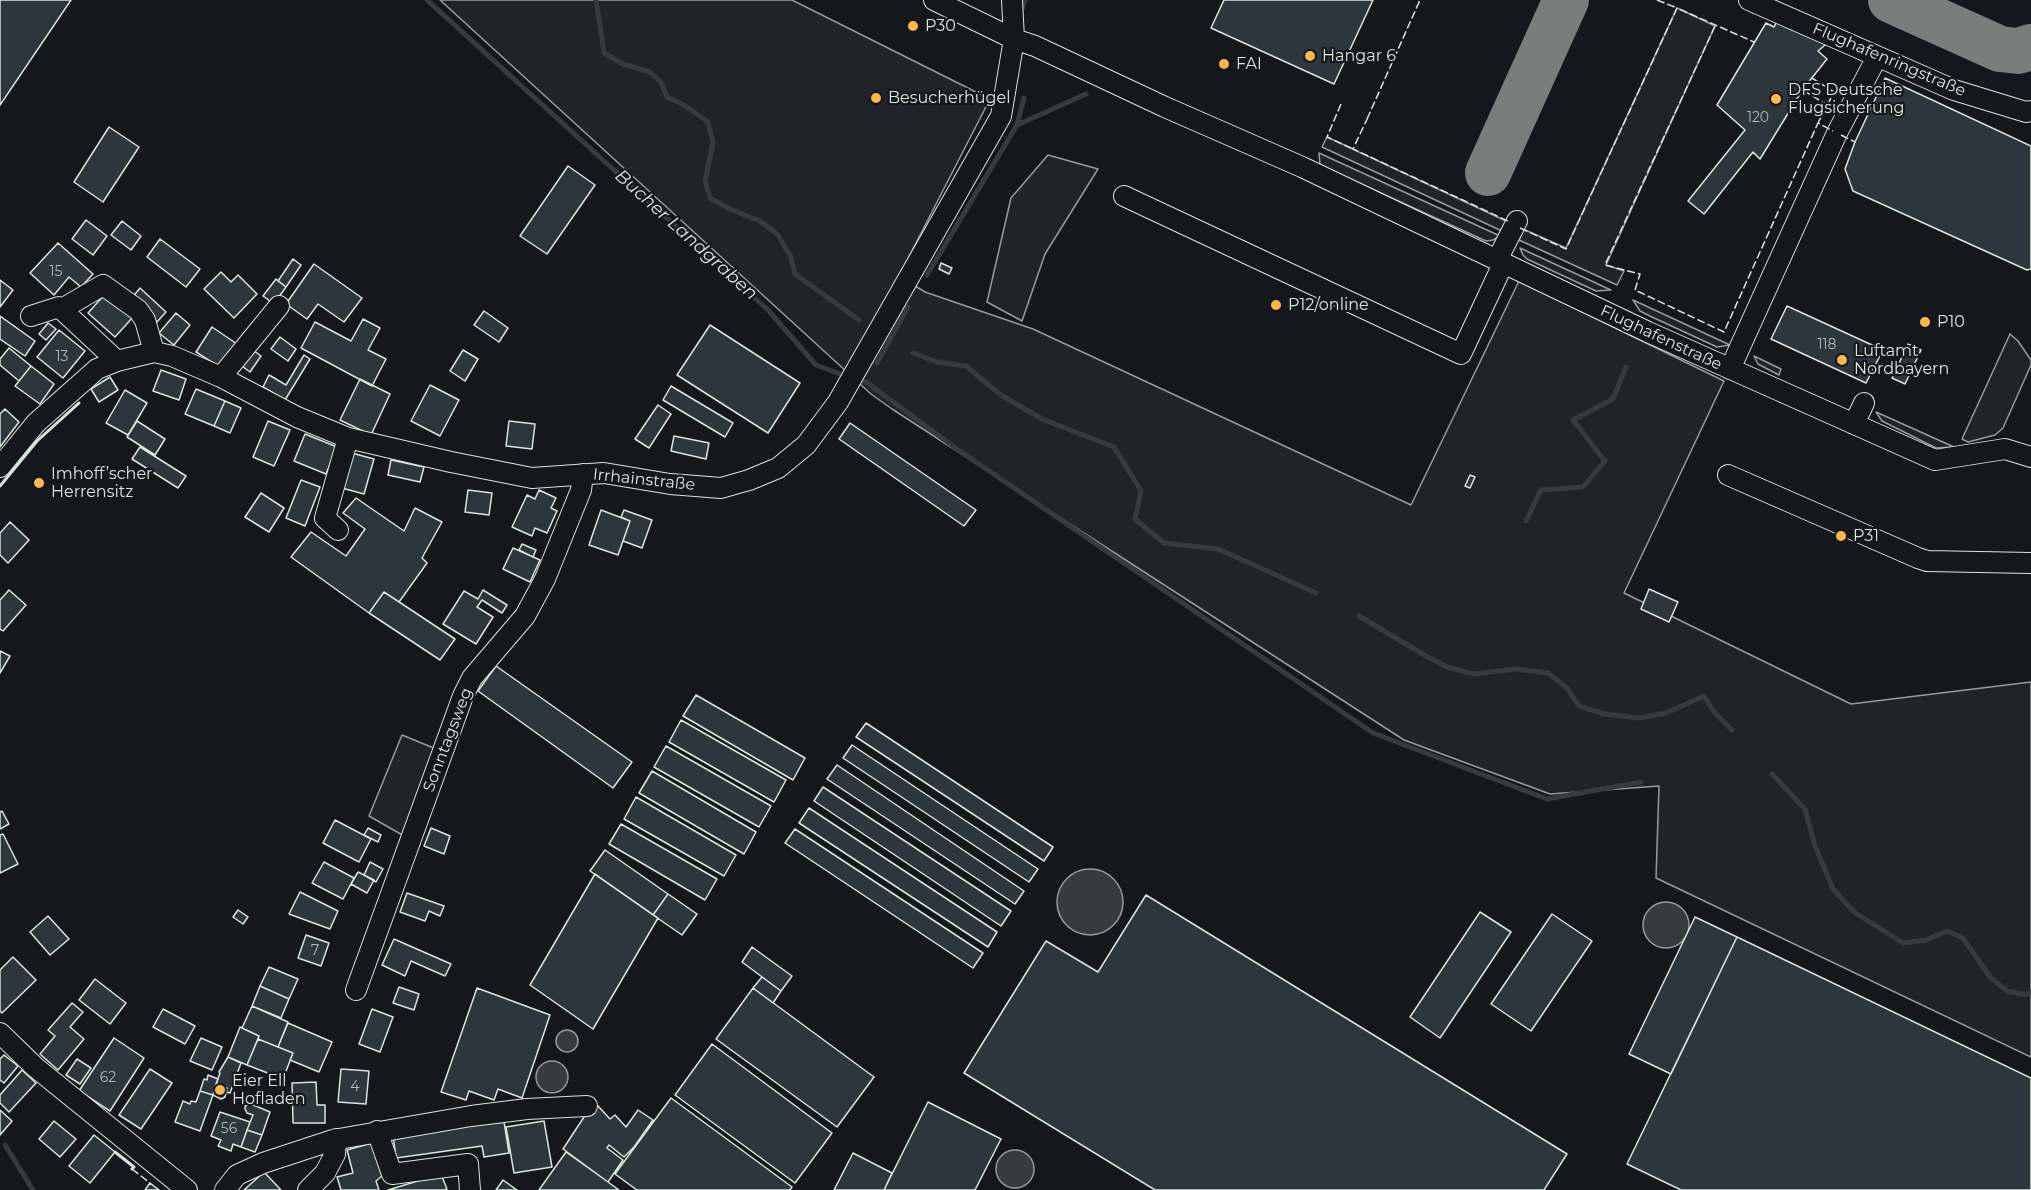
<!DOCTYPE html>
<meta charset="utf-8">
<style>
body{margin:0}
canvas{display:block;background:#14181c}
</style>
<canvas width="2031" height="1190"></canvas>
<script>
const ctx = document.querySelector('canvas').getContext('2d');
ctx.lineJoin = 'round';
function paint(path, color) { ctx.fillStyle = color; ctx.fill(path, 'evenodd'); }
const shape = rows => new Path2D(rows.map(r => 'M' + r).join(''));
function strokePath(path, color, width, dash) { ctx.strokeStyle = color; ctx.lineWidth = width; ctx.lineCap = dash ? 'butt' : 'round'; ctx.setLineDash(dash || []); ctx.stroke(path); }
function label(font, color, halo, rows, align = 'center') {
  ctx.font = font + ' Montserrat,sans-serif'; ctx.lineWidth = 4.5; ctx.setLineDash([]); ctx.textBaseline = 'middle'; ctx.strokeStyle = halo; ctx.fillStyle = color; for (const [text, x, y, turn = 0] of rows) {
    ctx.save(); ctx.translate(x, y); ctx.rotate((+turn || 0) * Math.PI / 180); ctx.textAlign = isNaN(turn) ? turn : align; if (halo) ctx.strokeText(text, 0, 0); ctx.fillText(text, 0, 0); ctx.restore();
  }
}
const green = shape([
 [440,0,792,0,990,99,899,276,925,292,1033,329,1411,505,1519,281,1724,381,1624,593,1851,704,2031,682,2031,1057,1656,878,1659,786,1550,794,1404,740,892,409,871,394,440,0],
 [1677,8,1715,26,1606,265,1624,271,1617,285,1519,240,1523,229,1566,248,1677,8],
 [1327,137,1508,222,1504,232,1322,147,1327,137],
 [1319,153,1500,236,1493,240,1486,241,1324,167,1320,164,1319,153],
 [1048,155,1098,169,1045,254,1022,321,987,302,1011,198,1048,155],
 [1520,248,1611,290,1596,291,1527,259,1523,255,1520,248],
 [1633,300,1730,345,1717,347,1652,317,1640,311,1633,300],
 [2010,334,2018,341,2031,360,2031,365,2003,428,1995,435,1968,442,1962,439,2010,334],
 [1754,356,1781,369,1779,375,1758,364,1754,356],
 [1876,412,1954,447,1936,448,1882,421,1876,412],
 [402,735,436,749,404,836,369,816,402,735]
]);
paint(green, '#202428');
strokePath(green, '#939e99', 1.5);
const water = shape([
 '1057 902a33 33 0 1 1 66 0a33 33 0 1 1-66 0Z',
 '1643 925a23 23 0 1 1 46 0a23 23 0 1 1-46 0Z',
 '556 1041a11 11 0 1 1 22 0a11 11 0 1 1-22 0Z',
 '536 1077a16 16 0 1 1 32 0a16 16 0 1 1-32 0Z',
 '996 1169a19 19 0 1 1 38 0a19 19 0 1 1-38 0Z'
]);
paint(water, '#363b3e');
strokePath(water, '#939e99', 1.5);
strokePath(shape([
 [427,0,768,310,816,365,848,377],
 [596,0,604,53,623,64,650,72,661,82,667,97,684,105,708,122,713,143,705,181,710,198,730,209,760,221,778,235,791,257,795,274,859,320],
 [1023,7,1025,0],
 [1017,125,1024,98],
 [927,275,1017,125,1086,94],
 [913,353,937,362,966,366,1001,395,1042,419,1114,447,1141,491,1135,519,1164,543,1218,549,1316,593],
 [877,363,908,307],
 [857,380,866,382,957,449,1373,733,1547,799,1641,782],
 [1526,521,1541,490,1583,487,1605,461,1573,420,1613,399,1626,367],
 [1359,616,1426,656,1447,667,1474,674,1515,669,1548,673,1567,688,1579,706,1604,714,1639,718,1666,713,1704,696,1714,712,1732,730],
 [1772,774,1805,809,1815,846,1833,889,1854,912,1903,943,1926,940,1947,931,1963,938,1990,977,2007,991,2026,995,2031,992],
 [5,1145,33,1190]
]), '#363b3e', 5);
strokePath(shape([
 [1891,0,2000,49,2018,51,2031,47],
 [1488,173,1566,0]
]), '#767f7c', 46);
const building = shape([
 [0,0,71,0,0,105,0,0],
 [1224,0,1373,0,1334,84,1211,28,1224,0],
 [1807,19,1825,45,1818,51,1827,59,1803,89,1760,159,1753,152,1704,214,1688,201,1745,130,1717,105,1766,23,1774,27,1777,21,1792,30,1807,19],
 [1885,78,2031,146,2031,269,2027,270,1853,191,1845,169,1855,142,1885,78],
 [109,127,139,147,103,202,74,182,109,127],
 [568,166,595,185,547,254,520,236,568,166],
 [86,220,107,236,93,255,72,239,86,220],
 [122,221,141,236,131,250,111,235,122,221],
 [160,239,200,269,186,287,147,257,160,239],
 [58,243,93,274,81,287,69,277,54,295,30,273,58,243],
 [293,259,301,265,286,287,278,281,293,259],
 [941,263,952,268,949,274,939,269,941,263],
 [314,264,362,298,344,322,318,304,307,319,286,304,314,264],
 [221,272,231,282,238,275,257,294,234,318,204,289,221,272],
 [276,279,286,287,274,304,263,296,276,279],
 [0,280,13,290,0,307,0,280],
 [140,288,166,312,157,322,131,299,140,288],
 [106,293,133,317,115,337,88,313,106,293],
 [1787,306,1883,350,1866,383,1771,339,1787,306],
 [484,311,508,328,499,342,474,325,484,311],
 [176,313,190,325,174,345,159,333,176,313],
 [0,316,35,341,25,356,0,339,0,316],
 [363,319,380,328,368,350,386,359,372,386,301,348,315,322,351,341,363,319],
 [48,323,56,329,46,340,39,334,48,323],
 [710,325,800,383,768,433,677,375,710,325],
 [212,327,237,344,221,368,196,352,212,327],
 [59,330,85,351,63,378,37,357,59,330],
 [280,337,296,349,288,361,271,349,280,337],
 [1908,344,1921,350,1905,384,1892,378,1908,344],
 [249,347,261,356,250,372,238,363,249,347],
 [9,348,31,366,19,381,0,365,0,359,9,348],
 [463,350,478,359,465,381,450,371,463,350],
 [304,355,310,359,285,400,263,387,269,375,286,385,304,355],
 [31,366,54,384,40,404,15,386,31,366],
 [161,370,186,379,179,400,153,391,161,370],
 [110,377,118,390,99,402,91,389,110,377],
 [360,379,390,394,371,435,340,420,360,379],
 [430,385,459,400,440,436,411,421,430,385],
 [671,386,733,423,725,437,663,400,671,386],
 [196,389,225,401,214,426,185,414,196,389],
 [125,390,147,403,128,435,106,423,125,390],
 [225,401,241,408,230,433,214,426,225,401],
 [658,405,671,414,649,448,635,439,658,405],
 [5,409,19,422,0,447,0,414,5,409],
 [137,421,165,439,155,455,127,437,137,421],
 [268,421,290,430,274,466,253,457,268,421],
 [509,421,535,424,532,449,506,446,509,421],
 [850,423,976,510,964,526,839,439,850,423],
 [305,434,337,447,326,474,294,461,305,434],
 [674,436,709,443,706,459,671,451,674,436],
 [140,447,186,476,178,488,132,459,140,447],
 [348,452,374,459,364,494,338,487,348,452],
 [391,460,424,467,420,482,388,475,391,460],
 [1470,475,1475,477,1470,488,1465,486,1470,475],
 [301,480,320,487,305,526,286,518,301,480],
 [468,490,492,493,489,515,465,512,468,490],
 [539,490,556,498,551,508,557,511,547,533,535,528,532,536,512,527,527,495,535,499,539,490],
 [261,493,284,508,269,532,245,517,261,493],
 [356,498,404,531,415,508,442,522,422,558,427,563,399,602,384,592,369,613,291,557,311,532,346,556,365,529,343,513,356,498],
 [601,510,630,521,618,555,589,545,601,510],
 [624,510,652,520,642,548,623,541,630,521,621,517,624,510],
 [10,522,29,540,8,563,0,555,0,533,10,522],
 [522,544,536,550,533,557,519,550,522,544],
 [513,548,540,560,530,582,503,569,513,548],
 [1649,589,1678,602,1669,622,1641,609,1649,589],
 [9,590,26,605,3,631,0,629,0,600,9,590],
 [483,590,507,605,502,613,482,600,477,607,493,617,476,644,443,624,464,591,478,599,483,590],
 [384,592,455,639,440,660,369,613,384,592],
 [0,651,10,656,0,673,0,651],
 [496,666,632,762,613,788,478,691,496,666],
 [696,695,805,758,793,780,683,716,696,695],
 [681,720,786,780,774,802,669,742,681,720],
 [866,723,1053,847,1044,861,856,737,866,723],
 [852,745,1038,869,1029,882,843,758,852,745],
 [666,746,771,806,759,827,654,767,666,746],
 [837,765,1024,891,1015,904,827,779,837,765],
 [652,771,756,832,744,854,639,793,652,771],
 [823,787,1011,911,1001,926,814,801,823,787],
 [636,797,736,855,724,876,624,819,636,797],
 [809,808,997,932,988,947,799,823,809,808],
 [2,811,9,824,0,829,0,812,2,811],
 [335,820,371,839,359,862,323,843,335,820],
 [621,824,717,879,705,900,609,844,621,824],
 [368,828,381,835,378,842,364,835,368,828],
 [431,828,450,836,444,854,424,846,431,828],
 [795,829,983,953,973,968,785,843,795,829],
 [3,834,18,864,0,873,0,835,3,834],
 [605,850,668,894,653,915,590,871,605,850],
 [324,862,354,878,343,899,312,883,324,862],
 [370,862,383,869,376,882,364,875,370,862],
 [358,872,374,880,367,893,351,884,358,872],
 [595,874,658,918,593,1029,530,985,595,874],
 [300,892,338,911,330,929,289,914,300,892],
 [407,893,444,906,440,916,429,911,425,921,400,912,407,893],
 [668,894,697,914,682,935,653,915,668,894],
 [1146,895,1567,1154,1544,1190,1155,1190,964,1073,1046,941,1098,972,1146,895],
 [238,910,248,917,243,924,233,917,238,910],
 [1480,912,1511,932,1440,1038,1410,1017,1480,912],
 [1552,914,1592,941,1531,1031,1491,1004,1552,914],
 [48,916,69,939,50,955,30,932,48,916],
 [1695,917,1737,937,1671,1074,1629,1054,1695,917],
 [306,935,329,943,321,966,298,958,306,935],
 [1737,937,2031,1078,2031,1190,1681,1190,1627,1164,1737,937],
 [394,939,451,964,445,976,411,961,405,976,382,965,394,939],
 [752,947,792,976,781,991,742,962,752,947],
 [13,957,36,980,2,1013,0,1011,0,970,13,957],
 [269,967,298,979,289,999,260,986,269,967],
 [762,977,781,991,773,1003,753,988,762,977],
 [95,979,126,1003,110,1024,79,1000,95,979],
 [260,986,289,999,281,1018,252,1006,260,986],
 [399,987,419,994,414,1010,393,1003,399,987],
 [477,988,550,1015,522,1098,498,1089,494,1100,469,1091,466,1100,441,1092,477,988],
 [753,988,874,1077,837,1127,716,1039,753,988],
 [72,1003,83,1012,70,1027,84,1039,58,1070,40,1054,55,1036,48,1030,72,1003],
 [252,1006,288,1022,278,1047,258,1039,259,1036,242,1028,252,1006],
 [163,1009,195,1026,185,1044,153,1027,163,1009],
 [372,1009,393,1017,380,1052,359,1044,372,1009],
 [288,1023,332,1042,319,1072,290,1060,293,1053,278,1047,288,1023],
 [240,1027,259,1036,247,1065,228,1057,240,1027],
 [114,1038,144,1058,110,1111,79,1091,114,1038],
 [201,1038,222,1047,212,1070,190,1061,201,1038],
 [258,1039,293,1053,283,1079,247,1065,258,1039],
 [712,1044,832,1133,795,1183,675,1095,712,1044],
 [4,1055,18,1066,4,1083,0,1080,0,1059,4,1055],
 [228,1057,241,1063,230,1093,226,1092,227,1088,216,1084,220,1073,219,1072,228,1057],
 [77,1059,91,1068,80,1084,66,1075,77,1059],
 [150,1069,172,1083,141,1129,119,1115,150,1069],
 [341,1069,369,1071,366,1104,338,1102,341,1069],
 [22,1070,36,1083,9,1112,0,1103,0,1095,22,1070],
 [208,1075,218,1079,213,1095,200,1091,204,1079,207,1080,208,1075],
 [316,1082,317,1105,325,1105,325,1123,293,1123,292,1083,316,1082],
 [216,1084,227,1088,225,1097,221,1099,213,1095,216,1084],
 [200,1091,213,1095,200,1131,175,1122,183,1101,190,1104,191,1101,196,1102,200,1091],
 [671,1098,792,1187,790,1190,637,1190,615,1174,671,1098],
 [928,1102,1001,1139,975,1190,884,1190,928,1102],
 [251,1104,270,1112,262,1135,247,1130,253,1115,247,1113,245,1109,245,1106,251,1104],
 [598,1106,610,1119,615,1115,626,1127,638,1110,653,1120,634,1147,624,1157,609,1145,607,1148,623,1160,608,1182,563,1149,586,1114,598,1106],
 [0,1110,12,1121,0,1135,0,1110],
 [220,1112,250,1122,241,1147,233,1144,231,1151,218,1146,221,1140,211,1136,220,1112],
 [54,1121,76,1139,60,1157,39,1139,54,1121],
 [544,1121,552,1167,514,1173,506,1127,544,1121],
 [504,1122,509,1153,484,1157,482,1146,396,1158,393,1135,504,1122],
 [247,1130,262,1135,255,1152,241,1147,247,1130],
 [94,1135,115,1152,90,1183,69,1166,94,1135],
 [372,1143,382,1176,376,1181,379,1190,341,1190,337,1177,353,1173,347,1150,372,1143],
 [566,1152,608,1182,619,1190,539,1190,566,1152],
 [853,1153,892,1173,884,1190,834,1190,853,1153],
 [264,1172,281,1190,244,1190,264,1172],
 [441,1174,447,1189,444,1190,388,1190,441,1174],
 [503,1180,517,1190,496,1190,503,1180],
 [150,1183,159,1190,145,1190,150,1183]
]);
paint(building, '#2c363c');
strokePath(building, '#d8e6dc', 1.5);
const minor = shape([
 [934,0,1014,39,1035,46,1165,107,1302,167,1648,332,1935,460,2005,449,2031,457],
 [1749,0,1954,90,2026,112,2031,111],
 [1124,196,1461,354,1503,264],
 [1497,260,1517,221],
 [62,309,103,285,138,310,145,320,154,352],
 [31,316,59,307,117,361],
 [1730,369,1837,133,1877,57],
 [221,377,279,306],
 [1854,424,1864,403],
 [0,467,36,423,97,369,117,361,154,352,172,356,221,377,297,417,348,438,451,462,532,478,604,473,670,484,721,488,749,480,778,468,806,445,838,402,1001,116,1014,39,1012,0],
 [1728,475,1918,558,1927,561,2031,563],
 [338,530,325,518,348,438],
 [356,990,463,696,472,678,525,616,545,579,581,490,583,474],
 [0,1033,35,1067,187,1190],
 [377,1131,392,1174,468,1164,470,1190],
 [225,1190,237,1175,263,1163,333,1140,471,1116,527,1109,587,1106],
 [308,1190,325,1173,335,1154,336,1139]
]);
strokePath(minor, '#d8e6dc', 22);
strokePath(minor, '#14181c', 20);
strokePath(shape([
 [1657,0,1677,8],
 [1715,26,1605,265,1640,274,1635,290,1724,332,1818,123],
 [1812,78,1834,92,1818,123,1833,131],
 [1803,90,1827,105],
 [1341,104,1327,137,1353,149],
 [1368,117,1353,149,1510,222],
 [1367,119,1420,0],
 [1841,135,1855,142],
 [1520,228,1566,249,1677,8,1754,42],
 [132,1169,150,1183]
]), '#d8e6dc', 1.5, [8, 3]);
strokePath(shape([
 [0,486,37,441,79,403],
 [115,1152,134,1167,132,1169]
]), '#d8e6dc', 3);
for (const [x, y, r, color] of [
 [913,26,6,"#ffb74d"],
 [1310,56,6,"#ffb74d"],
 [1224,64,6,"#ffb74d"],
 [876,98,6,"#ffb74d"],
 [1776,99,6,"#ffb74d"],
 [1276,305,6,"#ffb74d"],
 [1925,322,6,"#ffb74d"],
 [1842,360,6,"#ffb74d"],
 [39,483,6,"#ffb74d"],
 [1841,536,6,"#ffb74d"],
 [220,1090,6,"#ffb74d"]
]) { const dot = new Path2D(); dot.arc(x, y, r, 0, 2 * Math.PI); ctx.fillStyle = color; ctx.fill(dot); strokePath(dot, '#14181c', 2); }
label('14px', '#adbab4', null, [
 ["120",1758,118],
 ["15",56,272],
 ["118",1827,345],
 ["13",62,357],
 ["7",315,951],
 ["62",108,1078],
 ["4",355,1087],
 ["56",229,1129]
]);
label('16px', '#d8e6dc', '#14181c', [
 ["P30",925,26],
 ["Hangar 6",1322,56],
 ["FAI",1236,64],
 ["DFS Deutsche",1788,90],
 ["Flugsicherung",1788,108],
 ["Besucherhügel",888,98],
 ["P12/online",1288,305],
 ["P10",1937,322],
 ["Luftamt",1854,351],
 ["Nordbayern",1854,369],
 ["Imhoff’scher",51,474],
 ["Herrensitz",51,492],
 ["P31",1853,536],
 ["Eier Ell",232,1081],
 ["Hofladen",232,1099]
], 'left');
label('16px', '#d8e6dc', '#14181c', [
 ["Flughafenringstraße",1889,60,23],
 ["Flughafenstraße",1661,338,25],
 ["Irrhainstraße",644,480,6],
 ["Sonntagsweg",448,740,-69]
]);
label('italic 18px', '#d8e6dc', '#14181c', [
 ["Bucher Landgraben",686,235,42]
]);
</script>
